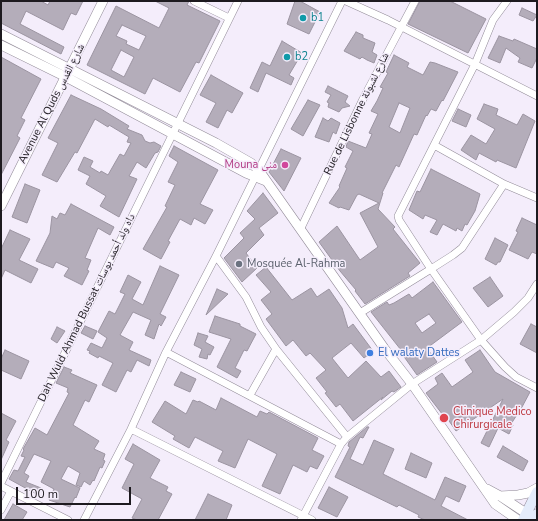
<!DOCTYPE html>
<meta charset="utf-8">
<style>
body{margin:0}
#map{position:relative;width:538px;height:521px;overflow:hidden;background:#f4edfb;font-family:"Nunito Sans",sans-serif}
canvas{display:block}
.frame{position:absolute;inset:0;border:2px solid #1d1a1f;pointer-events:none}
.scale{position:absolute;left:16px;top:487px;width:115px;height:18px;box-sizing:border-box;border:2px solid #1d1a1f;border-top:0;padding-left:5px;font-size:12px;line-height:14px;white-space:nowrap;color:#1d1a1f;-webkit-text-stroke:3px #f4edfb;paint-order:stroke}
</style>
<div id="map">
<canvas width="538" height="521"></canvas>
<div class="frame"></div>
<div class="scale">100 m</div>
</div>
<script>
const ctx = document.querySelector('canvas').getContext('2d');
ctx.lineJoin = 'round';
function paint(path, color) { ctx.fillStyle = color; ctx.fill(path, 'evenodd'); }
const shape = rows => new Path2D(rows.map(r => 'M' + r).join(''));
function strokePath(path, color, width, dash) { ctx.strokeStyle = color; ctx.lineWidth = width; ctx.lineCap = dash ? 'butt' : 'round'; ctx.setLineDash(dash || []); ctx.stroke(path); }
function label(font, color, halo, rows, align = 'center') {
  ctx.font = font + ' "Nunito Sans","Noto Naskh Arabic",sans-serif'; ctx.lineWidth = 3; ctx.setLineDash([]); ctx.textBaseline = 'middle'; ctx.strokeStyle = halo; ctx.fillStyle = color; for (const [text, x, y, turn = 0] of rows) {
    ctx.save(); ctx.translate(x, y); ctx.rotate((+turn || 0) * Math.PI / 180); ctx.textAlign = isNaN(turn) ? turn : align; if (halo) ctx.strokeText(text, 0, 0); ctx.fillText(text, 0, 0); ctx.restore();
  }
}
const building = shape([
 [1,1,41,1,48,5,50,1,83,1,76,15,71,13,63,30,26,11,20,24,64,47,61,54,1,23,1,1],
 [155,1,189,1,187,5,220,21,199,63,196,62,180,92,153,78,145,94,87,65,116,6,159,28,169,8,155,1],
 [122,25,146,36,139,50,126,44,127,41,116,36,122,25],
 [121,50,134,57,124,77,111,70,121,50],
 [295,1,300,1,320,12,309,34,287,24,295,1],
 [420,1,450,1,486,19,468,53,408,24,420,1],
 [522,8,537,15,533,21,519,15,522,8],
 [356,32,363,35,363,38,375,43,372,52,377,55,374,63,367,60,362,57,360,59,344,51,356,32],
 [499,36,513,41,514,39,537,49,537,58,532,68,518,62,520,58,506,48,500,63,488,58,499,36],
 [282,41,302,53,289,75,294,78,291,85,266,73,258,92,250,88,262,62,270,66,282,41],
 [394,55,409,63,407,67,423,75,430,62,435,63,458,72,443,101,442,100,436,111,431,109,427,116,426,115,417,135,414,134,399,167,396,165,382,193,383,193,378,209,395,227,393,229,420,263,408,273,410,276,365,304,355,291,356,290,340,271,319,242,337,226,360,260,378,247,360,213,379,203,359,194,357,195,349,210,340,207,339,208,329,203,340,187,339,186,347,168,345,167,353,151,346,147,348,141,366,148,372,134,369,133,378,114,371,111,377,101,383,88,380,87,388,73,386,72,394,55],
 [399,103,410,108,400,133,389,127,399,103],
 [1,57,41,79,21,118,25,120,17,136,20,138,1,175,1,57],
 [211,75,243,93,232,113,227,110,218,128,206,122,216,103,200,95,211,75],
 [328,86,348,96,345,102,350,106,342,108,339,112,328,107,329,103,327,102,331,95,325,92,328,86],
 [71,95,101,109,129,126,127,129,142,135,145,141,150,143,154,142,161,146,158,152,155,153,146,168,137,162,129,176,137,179,119,217,100,206,106,196,86,184,90,176,78,170,84,157,93,161,90,167,100,173,101,171,108,175,120,154,124,156,131,143,127,142,129,137,109,125,108,127,95,119,77,153,75,152,57,182,42,175,58,143,48,138,71,95],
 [308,100,320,105,303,136,291,129,308,100],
 [484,104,498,109,496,115,517,125,523,114,535,121,516,168,497,160,496,162,479,153,476,160,461,150,471,135,486,144,495,129,477,119,484,104],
 [458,109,471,115,466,127,452,121,458,109],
 [323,118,328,121,331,118,340,123,336,134,333,132,329,142,315,137,323,118],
 [174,146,218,170,200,204,213,210,205,224,194,218,191,225,180,219,168,241,170,242,161,259,143,249,167,207,165,206,175,185,168,182,178,162,169,156,174,146],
 [281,149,301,158,284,191,269,172,281,149],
 [431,169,480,194,475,211,467,225,465,224,462,231,457,228,456,231,443,224,437,235,430,232,437,220,425,215,423,219,409,210,417,191,420,192,431,169],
 [25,184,40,190,27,223,12,217,25,184],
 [263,193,278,213,259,228,264,235,246,253,257,268,242,282,224,258,244,238,240,233,255,219,247,211,263,193],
 [71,204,114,227,110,235,98,228,85,258,91,260,87,270,89,271,82,285,64,276,69,268,56,262,53,268,36,261,50,233,52,216,57,219,60,213,65,215,71,204],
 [522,218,537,225,537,254,532,252,528,259,509,250,518,232,516,231,522,218],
 [10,230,30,239,19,260,38,269,31,283,5,270,1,279,1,249,10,230],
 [495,238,508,245,500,262,498,262,496,265,485,259,495,238],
 [160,266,179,275,160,314,166,317,161,326,159,324,154,339,145,335,151,320,133,312,120,335,133,342,129,350,151,360,149,366,137,360,131,372,127,370,116,392,102,385,113,363,99,356,98,358,89,353,90,351,87,350,91,343,102,348,107,338,98,332,109,311,115,314,125,294,120,292,128,275,141,282,132,299,143,305,160,266],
 [266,267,292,300,311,288,317,297,329,289,342,308,348,328,353,324,373,351,364,358,351,343,332,358,348,378,366,361,381,377,389,371,401,387,394,392,392,391,381,400,383,397,353,421,340,404,336,407,325,393,327,392,316,378,326,370,310,353,306,356,293,340,286,346,266,319,272,314,261,300,271,292,256,275,266,267],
 [490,277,503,296,488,307,473,288,490,277],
 [433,282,462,322,427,348,437,362,417,375,400,351,401,350,371,312,387,302,389,305,394,303,409,294,412,298,433,282],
 [429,314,436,323,422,333,415,323,429,314],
 [217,289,228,294,206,315,217,289],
 [215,316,240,324,240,326,256,334,247,351,244,350,235,368,241,371,237,378,217,367,231,339,209,332,215,316],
 [531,324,537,327,537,353,520,344,531,324],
 [85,326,97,331,93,339,81,333,85,326],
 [57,327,65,331,57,343,51,339,57,327],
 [198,333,208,336,205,342,214,347,210,355,208,354,207,359,199,357,202,349,194,345,198,333],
 [5,350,29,361,21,379,1,370,1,359,5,350],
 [480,350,495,372,530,392,522,407,511,424,513,425,509,434,498,428,489,447,481,443,503,399,456,431,447,418,446,419,426,393,438,384,435,378,442,373,452,387,473,372,465,360,480,350],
 [64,367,72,370,70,373,97,385,89,402,85,400,73,425,99,441,94,449,105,454,103,460,105,461,102,468,100,467,94,481,93,480,90,485,84,481,81,487,76,485,80,473,68,466,61,479,80,488,76,498,75,497,70,507,49,500,54,489,41,482,51,461,34,454,24,473,29,476,26,482,41,488,38,495,9,479,14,470,18,471,25,457,21,456,24,450,23,449,35,428,47,435,69,393,67,392,68,388,56,383,64,367],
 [181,372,196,379,190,392,174,385,181,372],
 [221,398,257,417,260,411,267,414,269,412,318,438,312,450,324,456,317,469,310,466,307,472,293,465,280,494,262,486,277,454,248,439,235,468,218,461,223,451,195,437,189,448,173,439,175,436,152,422,165,401,186,414,193,400,198,402,199,401,216,410,221,398],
 [1,413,16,421,6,440,9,442,1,460,1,413],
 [367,427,369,427,363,438,360,437,350,459,363,465,374,440,394,449,383,474,435,500,445,477,466,486,459,502,446,496,441,506,468,520,425,520,418,517,419,515,399,505,397,507,335,477,350,447,348,446,349,442,367,427],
 [133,444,160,460,150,478,168,487,166,491,172,494,158,520,137,520,132,518,142,499,122,488,134,464,125,459,133,444],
 [503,446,528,461,523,471,497,457,503,446],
 [411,453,432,463,426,478,405,469,411,453],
 [329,487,348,497,337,517,318,508,329,487],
 [208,494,232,505,226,520,195,520,208,494],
 [13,504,27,512,22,520,4,520,13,504]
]);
paint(building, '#b4adba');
strokePath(building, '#9b94a1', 1);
const minor = shape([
 [194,1,229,18],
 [346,1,388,20,537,96],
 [434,145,504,184,537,198],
 [504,184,462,248,453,255,431,269,481,340,505,367,516,377,537,388],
 [301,228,363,99,415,1],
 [216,256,246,297,261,327,276,349,347,437],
 [360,313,431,269,399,220,398,216,475,64,493,20,507,1],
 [166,352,341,444],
 [250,395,276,349],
 [131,429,312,520],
 [1,483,238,1],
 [1,486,68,520],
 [1,510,11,491],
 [84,520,131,429,166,352,216,256,342,1],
 [301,520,341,444,347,437,412,384,481,340,514,312,528,298,537,284]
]);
const tertiary = shape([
 [1,34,216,143,251,163,258,169,384,348,412,384,495,504,518,520],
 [1,45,66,77,246,173,266,181],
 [1,206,103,1],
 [487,489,500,496,532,517],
 [500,496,518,495,528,493,537,488]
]);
const secondary = shape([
 [523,520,537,492],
 [534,520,537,514]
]);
strokePath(minor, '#928b98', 8);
strokePath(tertiary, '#928b98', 10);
strokePath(secondary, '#928b98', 11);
strokePath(minor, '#fff', 7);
strokePath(tertiary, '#fff', 9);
strokePath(secondary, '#e4ecfb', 10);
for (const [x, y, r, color] of [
 [303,18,4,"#0f9aa8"],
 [287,57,4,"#0f9aa8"],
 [285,165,4,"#d1479c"],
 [239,264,4,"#6b7280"],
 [370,353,4,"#3f7fe0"],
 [444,418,5,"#e0444e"]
]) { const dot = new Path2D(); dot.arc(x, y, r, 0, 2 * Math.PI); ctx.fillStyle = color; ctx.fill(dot); strokePath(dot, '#f4edfb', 1.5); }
label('11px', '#0d838f', '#f4edfb', [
 ["b1",311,18],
 ["b2",295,57]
], 'left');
label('11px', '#1d1a1f', '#f4edfb', [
 ["Avenue Al Quds شارع القدس",52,104,-63],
 ["Rue de Lisbonne شارع لشبونة",357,114,-64],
 ["Dah Wuld Ahmad Bussat داه ولد أحمد بوسات",87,308,-64]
]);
label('11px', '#b23c85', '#f4edfb', [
 ["Mouna منى",277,165]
], 'right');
label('11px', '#5b616d', '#f4edfb', [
 ["Mosquée Al-Rahma",247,264]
], 'left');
label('11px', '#366cbe', '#f4edfb', [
 ["El walaty Dattes",378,353]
], 'left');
label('11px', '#be3a42', '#f4edfb', [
 ["Clinique Medico",453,412],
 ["Chirurgicale",453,425]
], 'left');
</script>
